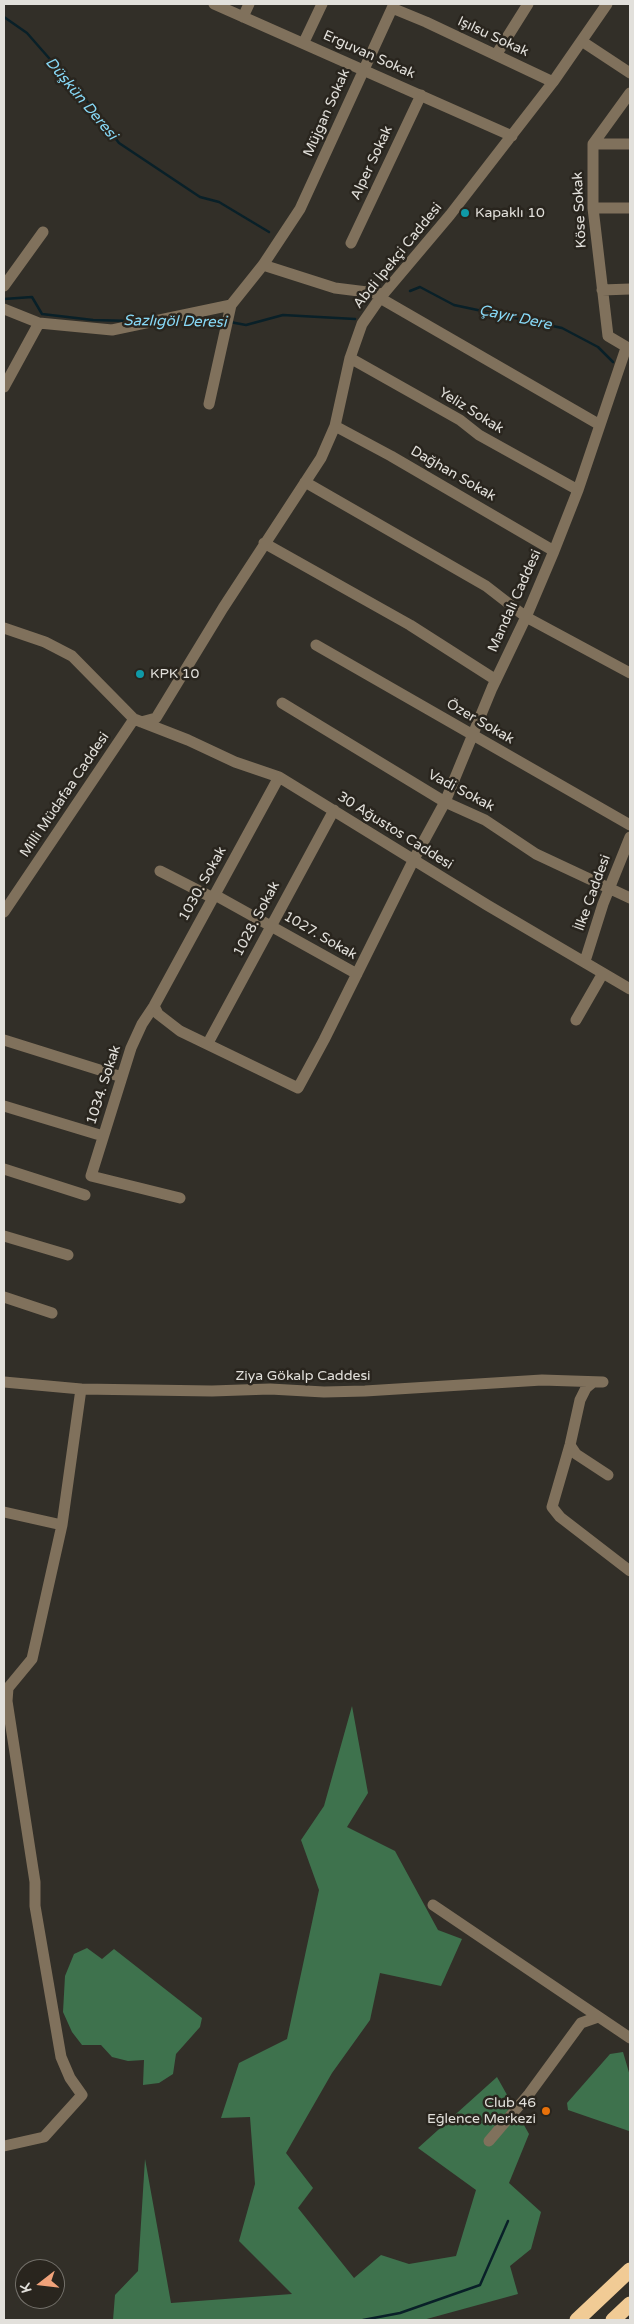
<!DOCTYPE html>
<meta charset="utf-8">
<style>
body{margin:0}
#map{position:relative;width:634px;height:2324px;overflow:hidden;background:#322f28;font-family:"Varela Round",sans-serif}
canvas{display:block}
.frame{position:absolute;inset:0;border:5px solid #e2e0db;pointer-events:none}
.north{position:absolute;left:15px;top:2259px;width:50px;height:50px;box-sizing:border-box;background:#29251e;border:1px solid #73706a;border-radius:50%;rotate:254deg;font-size:14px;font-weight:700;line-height:20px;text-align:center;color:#e2e0db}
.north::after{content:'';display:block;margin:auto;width:18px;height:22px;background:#f0a27a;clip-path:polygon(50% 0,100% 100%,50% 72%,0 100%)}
</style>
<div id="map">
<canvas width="634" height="2324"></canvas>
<div class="frame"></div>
<div class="north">K</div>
</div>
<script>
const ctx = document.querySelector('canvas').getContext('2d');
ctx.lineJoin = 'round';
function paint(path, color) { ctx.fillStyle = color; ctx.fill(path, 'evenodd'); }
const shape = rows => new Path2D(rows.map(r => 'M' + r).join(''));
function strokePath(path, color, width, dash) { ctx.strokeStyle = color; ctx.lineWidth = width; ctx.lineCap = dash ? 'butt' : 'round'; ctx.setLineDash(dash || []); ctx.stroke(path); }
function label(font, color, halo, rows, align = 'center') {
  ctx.font = font + ' "Varela Round",sans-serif'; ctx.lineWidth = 5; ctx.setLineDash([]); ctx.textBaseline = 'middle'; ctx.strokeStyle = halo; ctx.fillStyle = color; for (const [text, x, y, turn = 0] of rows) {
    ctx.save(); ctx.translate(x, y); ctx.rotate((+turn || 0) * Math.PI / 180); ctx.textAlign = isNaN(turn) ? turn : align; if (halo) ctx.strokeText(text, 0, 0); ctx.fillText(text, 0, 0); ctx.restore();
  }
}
paint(shape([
 [352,1706,368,1793,347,1827,395,1851,438,1930,462,1939,441,1986,380,1973,370,2020,332,2073,286,2153,313,2188,298,2208,354,2278,381,2255,409,2264,456,2256,476,2190,418,2148,497,2077,529,2134,509,2183,541,2212,531,2249,510,2266,518,2294,423,2320,113,2320,115,2295,138,2271,145,2159,171,2303,292,2294,239,2241,255,2184,250,2117,221,2118,239,2063,287,2039,319,1890,301,1840,324,1806],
 [87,1948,102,1959,114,1949,202,2018,200,2027,176,2054,173,2074,159,2083,143,2085,144,2060,128,2061,112,2057,101,2045,82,2045,72,2032,63,2012,65,1976,74,1954],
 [623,2052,630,2076,629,2131,568,2110,567,2103,610,2054]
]), '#3e724d');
strokePath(shape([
 [4,17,27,33,91,106,119,143,200,197,219,202,269,232],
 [410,291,420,287,454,305,562,328,598,347,613,362],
 [4,299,32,297,42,314,93,320,132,321],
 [177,321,224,322],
 [230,322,246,325,283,315,355,319],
 [363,2320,400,2313,480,2285,508,2221]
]), '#092028', 2.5);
strokePath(shape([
 [214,4,512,136],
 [392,8,426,22,553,82],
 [243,17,249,4],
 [304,42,322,4],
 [583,42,630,73],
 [496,55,528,4],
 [630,93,593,144,593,208,608,336,630,349],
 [593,144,630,144],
 [593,208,630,208],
 [351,243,421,95],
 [263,265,335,288,383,294],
 [4,286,43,232],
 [602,290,630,289],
 [380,298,600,425],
 [4,309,39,323,112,330,231,305,263,265,300,209,394,4],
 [350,358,460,420,479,435,578,490],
 [4,387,39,323],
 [209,404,231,305],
 [335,426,391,456,554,551],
 [305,482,486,586,526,617,630,673],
 [264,543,410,625,496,680],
 [4,628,45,642,72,656,134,719,188,740,235,762,279,777,487,905,630,989],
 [316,645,630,825],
 [282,703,445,802,485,820,536,854,630,898],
 [141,722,156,718,223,608,321,458,335,426,350,358,362,324,380,298,450,215,553,82,607,4],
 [160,871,213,898],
 [215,895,357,974],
 [4,912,134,719],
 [585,961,603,904,630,837],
 [154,1006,158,1014,180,1031,298,1088,324,1040,414,859,445,802,492,688,526,617,554,551,578,490,626,348],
 [576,1020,603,973],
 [4,1040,122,1077],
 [208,1043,334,810],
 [4,1106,103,1136],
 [4,1169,85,1195],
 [180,1198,91,1176,131,1048,142,1024,154,1006,279,777],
 [4,1236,68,1255],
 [4,1297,52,1313],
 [4,1382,81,1389,212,1391,270,1389,324,1392,365,1391,542,1380,603,1382],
 [592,1383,586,1388,580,1400,570,1445,552,1507,560,1517,630,1571],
 [570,1445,576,1454,608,1475],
 [4,1512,62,1525],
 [433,1905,630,2038],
 [489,2141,529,2094,581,2023,598,2017],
 [4,2146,44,2137,82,2095,70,2078,61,2057,35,1906,35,1882,7,1701,8,1688,32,1659,62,1525,81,1389]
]), '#80715c', 11);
strokePath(shape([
 [577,2320,630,2270],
 [613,2320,630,2304]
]), '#f1cb95', 15);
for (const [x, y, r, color] of [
 [465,213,5,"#0f9aa8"],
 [140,674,5,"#0f9aa8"],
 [546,2111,5,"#e8710a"]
]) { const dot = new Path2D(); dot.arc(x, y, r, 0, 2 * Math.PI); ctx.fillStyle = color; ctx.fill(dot); strokePath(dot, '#29251e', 2); }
label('14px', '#e2e0db', '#29251e', [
 ["Işılsu Sokak",493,37,25],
 ["Erguvan Sokak",369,55,24],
 ["Müjgan Sokak",327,113,-66],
 ["Alper Sokak",372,163,-65],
 ["Köse Sokak",580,210,-93],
 ["Abdi İpekçi Caddesi",398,256,-51],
 ["Yeliz Sokak",471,411,32],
 ["Dağhan Sokak",453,474,30],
 ["Mandalı Caddesi",515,601,-66],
 ["Özer Sokak",480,722,30],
 ["Vadi Sokak",461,791,28],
 ["Milli Müdafaa Caddesi",65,795,-56],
 ["30 Ağustos Caddesi",395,831,32],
 ["1030. Sokak",203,884,-61],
 ["İlke Caddesi",593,893,-70],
 ["1028. Sokak",257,919,-62],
 ["1027. Sokak",320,936,30],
 ["1034. Sokak",104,1085,-72],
 ["Ziya Gökalp Caddesi",303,1376]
]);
label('14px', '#e2e0db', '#29251e', [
 ["Kapaklı 10",475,213],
 ["KPK 10",150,674],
 ["Club 46",536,2103,"right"],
 ["Eğlence Merkezi",536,2119,"right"]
], 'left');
label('italic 15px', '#87d8f6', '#29251e', [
 ["Düşkün Deresi",81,99,50],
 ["Çayır Dere",515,318,12],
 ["Sazlıgöl Deresi",175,322,1]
]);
</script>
